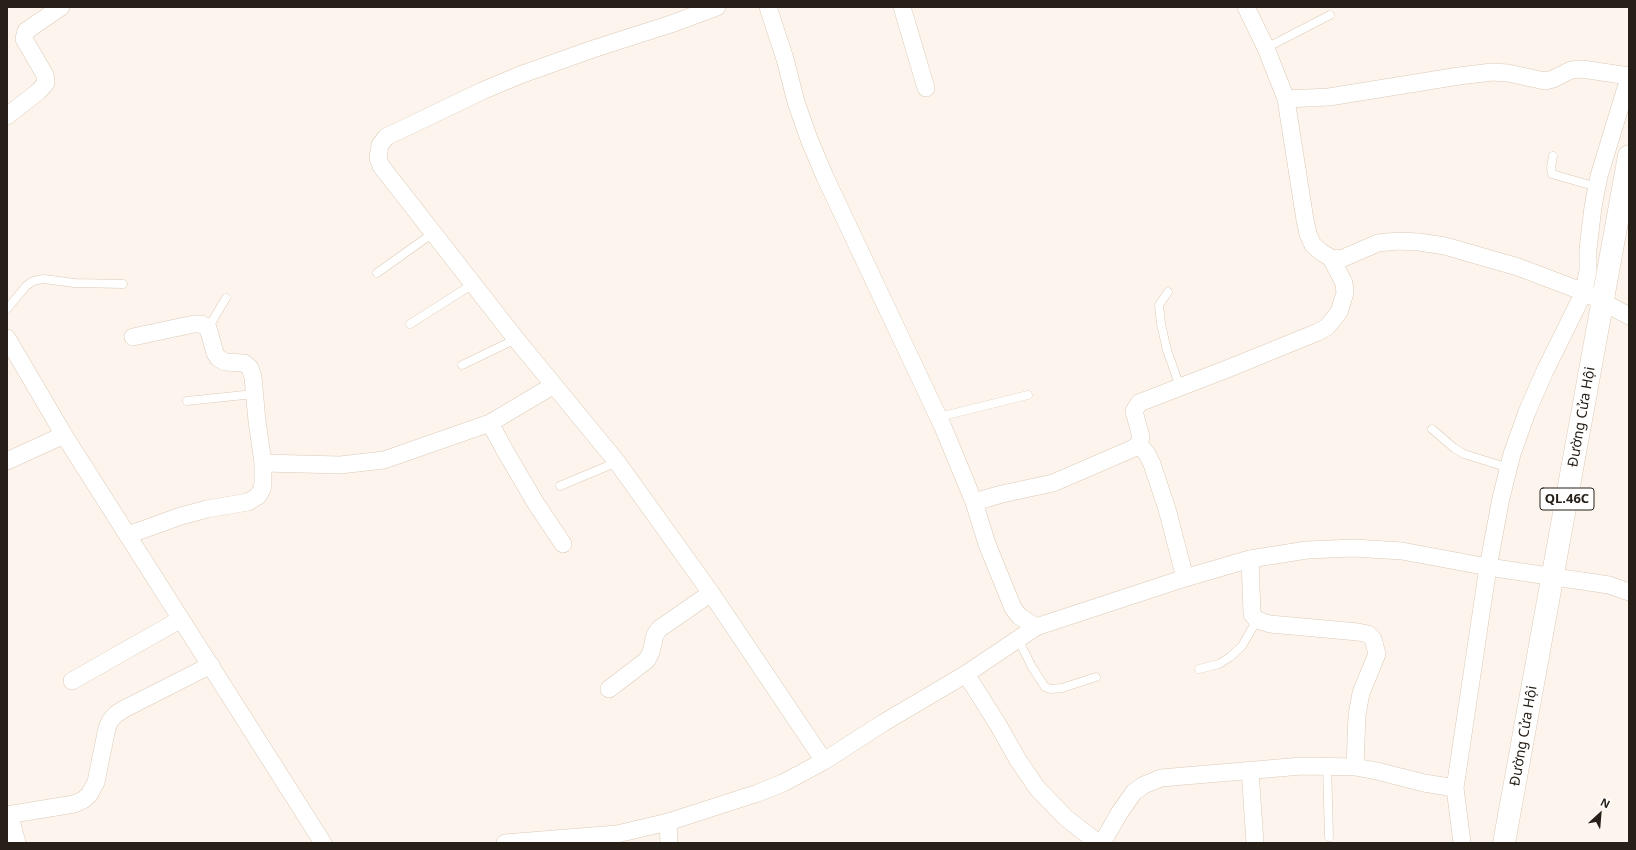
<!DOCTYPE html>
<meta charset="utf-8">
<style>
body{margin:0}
#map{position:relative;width:1636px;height:850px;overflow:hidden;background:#fdf5ed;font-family:"Noto Sans",sans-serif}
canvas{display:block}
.frame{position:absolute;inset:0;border:8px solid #272019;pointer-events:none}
.north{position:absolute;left:1580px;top:794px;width:40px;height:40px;-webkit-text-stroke:3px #fff;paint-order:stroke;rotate:26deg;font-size:11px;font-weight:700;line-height:16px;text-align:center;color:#272019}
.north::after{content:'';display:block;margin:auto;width:14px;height:18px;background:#272019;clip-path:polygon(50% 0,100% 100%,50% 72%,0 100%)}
</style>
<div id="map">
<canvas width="1636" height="850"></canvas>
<div class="frame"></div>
<div class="north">N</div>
</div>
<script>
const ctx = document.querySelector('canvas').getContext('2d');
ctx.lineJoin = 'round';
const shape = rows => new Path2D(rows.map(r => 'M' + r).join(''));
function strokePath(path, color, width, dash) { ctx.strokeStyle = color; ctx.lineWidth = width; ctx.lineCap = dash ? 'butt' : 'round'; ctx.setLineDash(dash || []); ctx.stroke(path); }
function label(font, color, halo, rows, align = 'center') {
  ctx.font = font + ' "Noto Sans",sans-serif'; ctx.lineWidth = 3; ctx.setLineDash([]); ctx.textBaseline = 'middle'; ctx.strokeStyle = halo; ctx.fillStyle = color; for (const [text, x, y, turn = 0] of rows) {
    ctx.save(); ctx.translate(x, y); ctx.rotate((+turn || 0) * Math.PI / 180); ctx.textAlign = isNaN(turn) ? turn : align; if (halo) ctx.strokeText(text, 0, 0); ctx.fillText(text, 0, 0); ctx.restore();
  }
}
const lane = shape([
 [1266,48,1330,15],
 [1553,156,1551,168,1552,174,1597,187],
 [377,273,433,233],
 [1168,292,1159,305,1161,324,1167,350,1180,387],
 [7,309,26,286,33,281,44,279,74,283,123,284],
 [410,324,473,284],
 [208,328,226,298],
 [462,365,516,339],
 [187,401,254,394],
 [939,417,1028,395],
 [1432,429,1454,448,1464,454,1509,468],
 [560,486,617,462],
 [1018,639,1032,667,1045,687,1051,689,1062,688,1096,677],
 [1199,669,1219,664,1230,657,1242,646,1257,620],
 [1327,766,1329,837]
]);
const street = shape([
 [717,7,671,24,593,49,520,75,482,91,386,137,380,145,378,158,381,166,516,339,617,462,711,593,824,761],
 [768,7,785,59,796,102,809,139,825,177,943,427,974,502,987,544,1013,608,1019,616,1036,627],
 [902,7,926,88],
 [1246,7,1266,48,1286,99,1305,220,1308,234,1313,245,1321,252,1331,258,1341,259,1378,243,1398,241,1419,242,1445,246,1518,267,1584,292,1629,316],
 [1286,99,1329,97,1459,76,1492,72,1508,73,1545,81,1553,79,1571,70,1582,69,1629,76],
 [7,116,39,91,46,83,45,75,24,39,26,31,61,7],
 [7,338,64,435,323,843],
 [490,423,504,449,535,502,563,544],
 [1139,444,1147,454,1152,464,1167,509,1185,578],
 [7,461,64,435],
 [263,463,340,465,384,460,490,423,554,385],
 [974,502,1002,494,1053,483,1134,448,1139,444,1141,437,1134,411,1139,403,1232,367,1318,332,1327,327,1339,312,1345,293,1344,283,1331,258],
 [128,535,181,516,207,509,248,502,258,496,262,489,263,483,263,463,257,421,253,377,250,368,244,363,225,362,218,358,215,353,208,328,201,324,194,324,133,337],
 [1250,559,1252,614,1257,620,1270,624,1358,632,1368,634,1373,639,1377,654,1361,693,1357,715,1355,767],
 [966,674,997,723,1018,760,1037,788,1066,818,1098,843],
 [72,681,181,619],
 [609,689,647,660,651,652,655,635,659,629,711,593],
 [1250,770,1255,843],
 [7,815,74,804,83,800,89,795,96,782,107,728,110,721,116,714,124,709,211,665],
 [7,818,12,824,17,843],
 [668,822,669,843],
 [505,843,617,834,668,822,758,793,783,783,824,761,883,723,966,674,1036,627,1185,578,1250,559,1307,550,1354,548,1402,551,1488,567,1609,585,1629,592],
 [1102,843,1120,812,1134,792,1144,785,1161,778,1302,766,1355,767,1377,771,1424,783,1455,788],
 [1462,843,1455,788,1488,567,1501,498,1512,454,1527,412,1544,373,1584,292,1588,270,1588,249,1593,207,1599,176,1629,78]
]);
const primary = shape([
 [1504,843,1629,156]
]);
strokePath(lane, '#dbc9b5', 9);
strokePath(street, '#dbc9b5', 18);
strokePath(primary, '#dbc9b5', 23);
strokePath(lane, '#fff', 8);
strokePath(street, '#fff', 17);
strokePath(primary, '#fff', 22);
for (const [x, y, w] of [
 [1567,499,54]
]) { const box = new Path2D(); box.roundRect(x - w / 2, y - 11, w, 22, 3); ctx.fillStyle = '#fff'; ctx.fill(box); strokePath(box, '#272019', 1); }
label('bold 13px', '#272019', null, [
 ["QL.46C",1567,499]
]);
label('14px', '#272019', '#fff', [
 ["Đường Cửa Hội",1582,417,-80],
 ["Đường Cửa Hội",1524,736,-80]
]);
</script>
